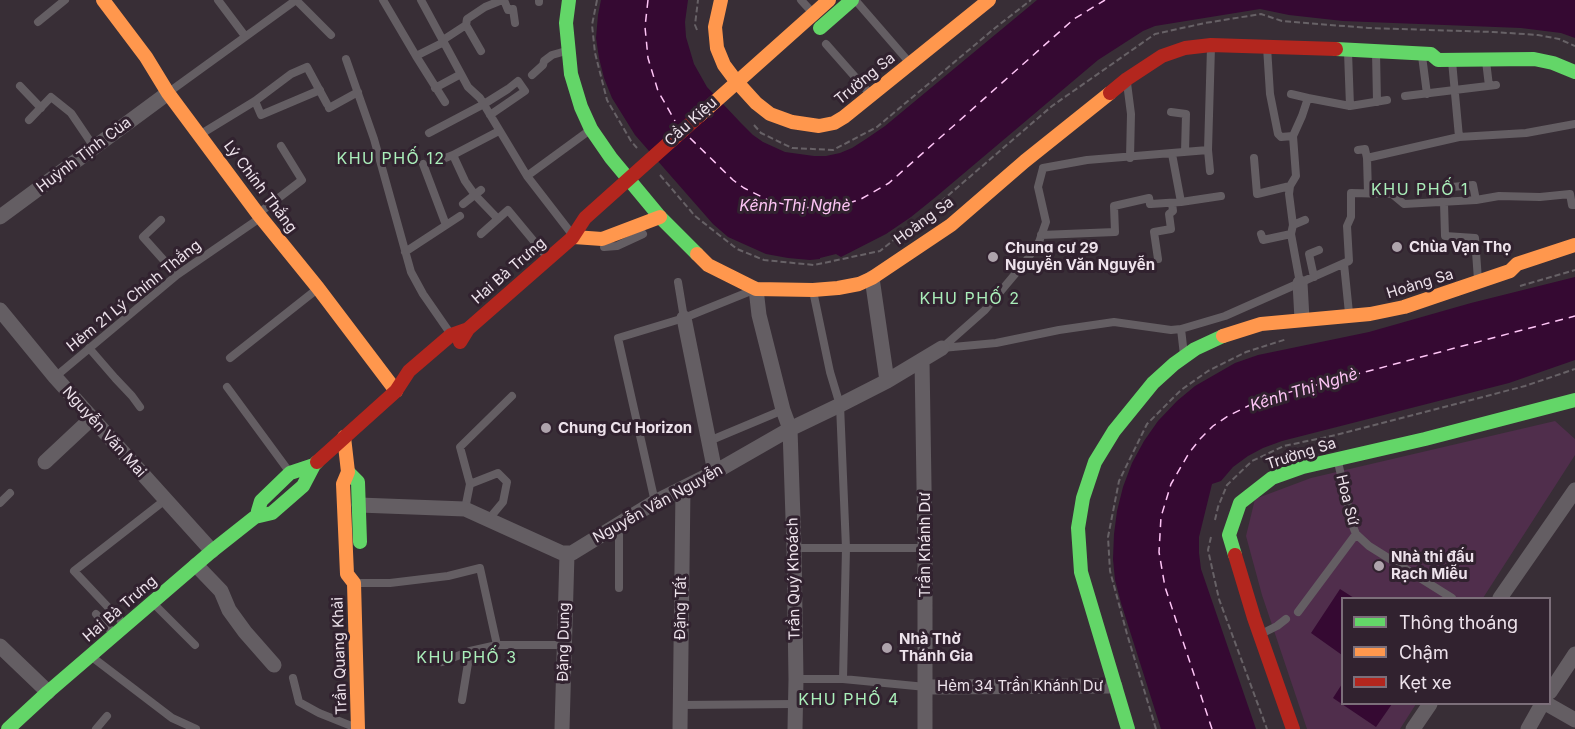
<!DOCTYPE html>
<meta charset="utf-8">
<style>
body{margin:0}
#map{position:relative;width:1575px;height:729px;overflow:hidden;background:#382e36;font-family:Inter,sans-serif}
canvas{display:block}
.legend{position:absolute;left:1341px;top:597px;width:210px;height:108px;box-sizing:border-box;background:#31222f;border:2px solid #7c6f7a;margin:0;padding:8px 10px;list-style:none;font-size:18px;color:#ede2eb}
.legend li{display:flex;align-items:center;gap:12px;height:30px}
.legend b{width:30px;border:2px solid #7c6f7a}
</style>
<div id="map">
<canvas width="1575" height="729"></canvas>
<ul class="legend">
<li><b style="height:8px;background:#63d668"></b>Thông thoáng</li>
<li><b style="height:8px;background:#ff974d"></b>Chậm</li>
<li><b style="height:8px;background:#b3261e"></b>Kẹt xe</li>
</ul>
</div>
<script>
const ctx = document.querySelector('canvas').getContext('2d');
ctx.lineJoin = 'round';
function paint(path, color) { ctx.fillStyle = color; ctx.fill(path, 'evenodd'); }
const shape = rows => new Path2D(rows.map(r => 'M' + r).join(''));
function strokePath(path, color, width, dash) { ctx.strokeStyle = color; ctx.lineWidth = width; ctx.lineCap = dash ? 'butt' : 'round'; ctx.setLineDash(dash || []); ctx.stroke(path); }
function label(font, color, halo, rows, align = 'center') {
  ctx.font = font + ' Inter,sans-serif'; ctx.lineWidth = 6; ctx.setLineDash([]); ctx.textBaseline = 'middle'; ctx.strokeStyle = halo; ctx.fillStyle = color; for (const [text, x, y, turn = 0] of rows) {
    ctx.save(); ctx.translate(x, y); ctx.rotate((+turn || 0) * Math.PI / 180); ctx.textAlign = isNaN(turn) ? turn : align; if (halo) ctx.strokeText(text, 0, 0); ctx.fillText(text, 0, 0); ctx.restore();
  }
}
paint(shape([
 [1555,421,1575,439,1575,455,1483,598,1342,598,1342,704,1416,704,1400,729,1307,729,1262,595,1246,536,1255,499,1311,478]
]), '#502e4c');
paint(shape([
 [601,0,688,0,685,22,686,37,694,64,707,87,740,122,753,135,763,142,785,152,814,156,826,156,840,153,852,148,866,139,885,126,1037,0,1575,0,1575,38,1561,33,1521,28,1343,21,1289,15,1260,9,1155,26,1143,31,1098,60,937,196,911,217,886,234,841,257,836,254,820,258,820,259,810,260,788,258,766,254,728,237,713,224,635,135,612,98,604,78,599,58,596,38,598,15],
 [1575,277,1575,360,1509,383,1282,441,1263,448,1248,456,1233,467,1221,481,1212,484,1199,537,1199,553,1201,569,1256,729,1161,729,1121,603,1115,580,1113,559,1114,534,1117,511,1123,487,1132,463,1144,441,1158,421,1177,401,1195,386,1235,363,1258,355,1369,332,1471,303],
 [1340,589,1354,598,1342,598,1342,655,1311,633],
 [1342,684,1342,704,1392,704,1376,727,1333,698]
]), '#350932');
strokePath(shape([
 [648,0,645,27,648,58,658,91,675,121],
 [690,138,733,180,744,188,770,201,798,207,814,208,846,204,861,199,889,183,1074,19,1105,0],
 [1212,729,1165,587,1159,552,1161,517,1171,484,1189,453,1200,439,1213,426,1228,416,1260,400,1575,316]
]), '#fec5f6', 1.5, [8, 6]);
strokePath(shape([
 [597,0,592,25,595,53,607,100,631,141,637,148],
 [697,30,695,25,698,0],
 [754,125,761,133,792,148,833,150,877,127,995,28,1031,0],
 [660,175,695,216,737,249,764,260,814,265,880,251,937,205,1052,106,1155,34,1205,23,1261,14,1282,21,1368,28,1493,32,1538,35,1559,39,1575,46],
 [1520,286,1575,270],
 [1215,520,1218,507,1227,485,1252,461,1284,446,1336,435,1525,386,1575,369],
 [1211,537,1208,550,1219,599,1267,729],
 [1156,729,1127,634,1110,571,1108,537,1119,481,1147,424,1181,390,1208,371,1246,352,1287,339]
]), '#676166', 2, [6, 3]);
strokePath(shape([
 [218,0,245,36],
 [296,0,331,35],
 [383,0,416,56,444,42],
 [421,0,468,87,480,98,527,176,571,233],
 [504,0,508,10,513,9,515,23],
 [539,0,539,2],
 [801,0,811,11],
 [856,1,909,62],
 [38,22,65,0],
 [466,25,481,51],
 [443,40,466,25,467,19,485,7,502,0],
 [826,44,871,95],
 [1267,47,1270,94,1278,134,1281,137,1293,136],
 [1376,52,1377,102],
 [416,56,445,102],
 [1422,56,1427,94],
 [346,59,374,139,411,272,423,294,450,333],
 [1452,61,1459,137],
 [1486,61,1489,86],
 [532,75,543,65,544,61,552,55,566,51],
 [1127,83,1131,114,1130,158],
 [20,86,41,108],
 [435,88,461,74],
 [169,92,296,0],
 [1291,94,1308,98],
 [1405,96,1496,85],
 [255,101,261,115,320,90],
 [1350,106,1387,100],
 [329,108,358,92],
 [1171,112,1186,114,1185,152],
 [29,120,51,97,71,113,94,147],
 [429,133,484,104,508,89,518,81,525,91,490,115],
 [201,134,255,101,291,74,307,67,327,104],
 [1358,150,1365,149,1367,158],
 [1172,154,1181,202],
 [453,155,465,181,475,195,498,219],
 [1254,158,1257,194,1290,186],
 [435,162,453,155,499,131],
 [423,164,446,225],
 [1043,168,1087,160,1208,150],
 [1210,171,1208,150,1211,47],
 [527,176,590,130],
 [1452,187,1473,185,1476,200],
 [1368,193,1367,158,1459,137,1526,133,1575,124],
 [1444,203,1445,236,1475,238,1478,280],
 [463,204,481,190],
 [259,213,302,180,281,146],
 [161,220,143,237,177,275],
 [1293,225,1305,220],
 [481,234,508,210,547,257],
 [1261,234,1263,240,1291,234],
 [1041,235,1115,232,1114,206,1149,198,1150,204,1151,204,1181,202,1221,196],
 [604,247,617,246,643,234],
 [405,252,460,216],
 [1158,259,1154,232,1171,229,1169,214,1173,211,1172,203],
 [1344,264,1349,313],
 [1314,277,1309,254,1319,250],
 [678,282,684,318],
 [1300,283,1291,234,1293,225,1289,194,1290,186,1296,176,1293,136,1302,116,1308,98,1350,106,1348,52],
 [813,291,830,372,840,405,846,548,843,679],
 [1181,329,1184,355],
 [89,348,115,378,132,396,140,407],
 [942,348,996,343,1059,330,1114,322,1171,330,1181,329,1225,316,1349,261,1347,226,1351,217,1351,193,1392,194,1404,204,1476,200,1499,196,1540,197,1570,194,1572,205,1575,205],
 [942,348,985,310,1026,261,1039,242,1046,222,1038,187,1043,168],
 [230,358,316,290],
 [55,377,177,275,260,218],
 [227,387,288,470],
 [709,441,783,410],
 [1338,462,1352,524,1356,534,1369,546,1452,598],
 [470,484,460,447,512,396],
 [655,502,618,338,684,318,751,291],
 [0,503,10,493],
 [465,509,470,484,498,473,507,482,503,502,488,520],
 [619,525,619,588],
 [794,548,925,548],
 [355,583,390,583,448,576,480,568,497,645],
 [154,604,195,645],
 [1298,612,1356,534],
 [96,614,114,634],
 [123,623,74,571,165,500],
 [1261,634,1277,626,1286,619],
 [92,657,172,718,196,729],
 [442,662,470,651,497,645,563,645],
 [293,678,299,702,319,713,354,727],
 [796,679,843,679,926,687],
 [462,700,470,651],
 [680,705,795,704],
 [96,729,107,716]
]), '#645e63', 8);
strokePath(shape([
 [0,217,168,93],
 [872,278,887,381],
 [1300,283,1302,319],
 [756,289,759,315,783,410,790,429,794,548,796,679,795,729],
 [0,310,55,377,212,551],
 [684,318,715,472],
 [922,360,925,548,925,729],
 [45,462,92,418],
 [359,505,465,509,562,553,572,553,655,502,715,472,790,429,840,405,887,381,942,348],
 [196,565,221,591,229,610,245,632,274,665],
 [1500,598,1575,490],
 [0,646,48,692],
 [926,687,1115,686],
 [1550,692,1575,654],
 [1547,704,1575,720],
 [562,729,567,554],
 [680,729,683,488],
 [1413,729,1430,704],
 [1528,729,1542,704]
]), '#645e63', 15);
strokePath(shape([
 [569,0,566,23,571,74,581,107,591,129,611,158,660,217,697,254],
 [820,28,852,0],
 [1336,49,1431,54,1438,60,1534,59,1553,63,1575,72],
 [348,472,358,482,360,542],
 [258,511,261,501,290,473,314,465],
 [1235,555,1229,535,1240,503,1272,478,1303,467,1425,439,1575,400],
 [8,729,48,692,212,551,255,517,272,513,303,486,314,465,317,462],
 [1128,729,1081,572,1078,528,1083,498,1095,462,1114,431,1153,383,1174,364,1195,349,1223,336]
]), '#63d668', 14);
strokePath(shape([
 [103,0,146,57,168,93,258,214,318,288,396,391],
 [721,0,715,27,717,48,724,65,736,81,756,103,770,114,792,122,819,126,834,123,844,117,989,0],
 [699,116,829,0],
 [574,237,602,239,660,217],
 [697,254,708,265,756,289,813,290,838,288,859,284,872,278,951,225,1025,161,1110,93],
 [1223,336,1261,324,1370,314,1404,307,1510,271,1517,264,1575,245],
 [344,437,348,472,343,484,347,574,354,583,358,729]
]), '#ff974d', 14);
strokePath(shape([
 [1110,93,1127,79,1162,56,1185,48,1211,45,1336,49],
 [460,342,468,329,572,238,585,218,699,116],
 [317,462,396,391,409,371,451,335,468,329],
 [1235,555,1254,618,1293,729]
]), '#b3261e', 14);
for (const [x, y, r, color] of [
 [1397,247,6,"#aea3ac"],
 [993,257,6,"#aea3ac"],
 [546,428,6,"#aea3ac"],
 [1379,566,6,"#aea3ac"],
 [887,648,6,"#aea3ac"]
]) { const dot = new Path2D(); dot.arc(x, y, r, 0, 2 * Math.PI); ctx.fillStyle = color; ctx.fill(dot); strokePath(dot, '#31222f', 2); }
label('15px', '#ede2eb', '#31222f', [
 ["Trường Sa",865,79,-39],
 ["Cầu Kiệu",691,122,-42],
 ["Huỳnh Tịnh Của",84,155,-37],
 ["Lý Chính Thắng",260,187,53],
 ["Hoàng Sa",924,221,-36],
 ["Hai Bà Trưng",509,271,-41],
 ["Hoàng Sa",1420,284,-17],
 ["Hẻm 21 Lý Chính Thắng",134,296,-39],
 ["Nguyễn Văn Mai",104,432,48],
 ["Trường Sa",1301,454,-18],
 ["Hoa Sứ",1347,500,76],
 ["Nguyễn Văn Nguyễn",658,504,-29],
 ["Trần Khánh Dư",925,545,-90],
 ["Trần Quý Khoách",794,579,-91],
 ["Ðặng Tất",681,608,-89],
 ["Hai Bà Trưng",120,609,-41],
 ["Đặng Dung",564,642,-89],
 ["Trần Quang Khải",340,656,-92],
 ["Hẻm 34 Trần Khánh Dư",1020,686]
]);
label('bold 15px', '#ede2eb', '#31222f', [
 ["Chùa Vạn Thọ",1409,247],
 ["Chung cư 29",1005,248],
 ["Nguyễn Văn Nguyễn",1005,265],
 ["Chung Cư Horizon",558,428],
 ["Nhà thi đấu",1391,557],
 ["Rạch Miễu",1391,574],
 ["Nhà Thờ",899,639],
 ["Thánh Gia",899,656]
], 'left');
ctx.letterSpacing = '1.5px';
label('16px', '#aaeeba', '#31222f', [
 ["KHU PHỐ 12",391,159],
 ["KHU PHỐ 1",1420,190],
 ["KHU PHỐ 2",970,299],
 ["KHU PHỐ 3",467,658],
 ["KHU PHỐ 4",849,700]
]);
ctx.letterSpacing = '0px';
label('italic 16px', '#fec5f6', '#31222f', [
 ["Kênh Thị Nghè",795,206],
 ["Kênh Thị Nghè",1304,390,-17]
]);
</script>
